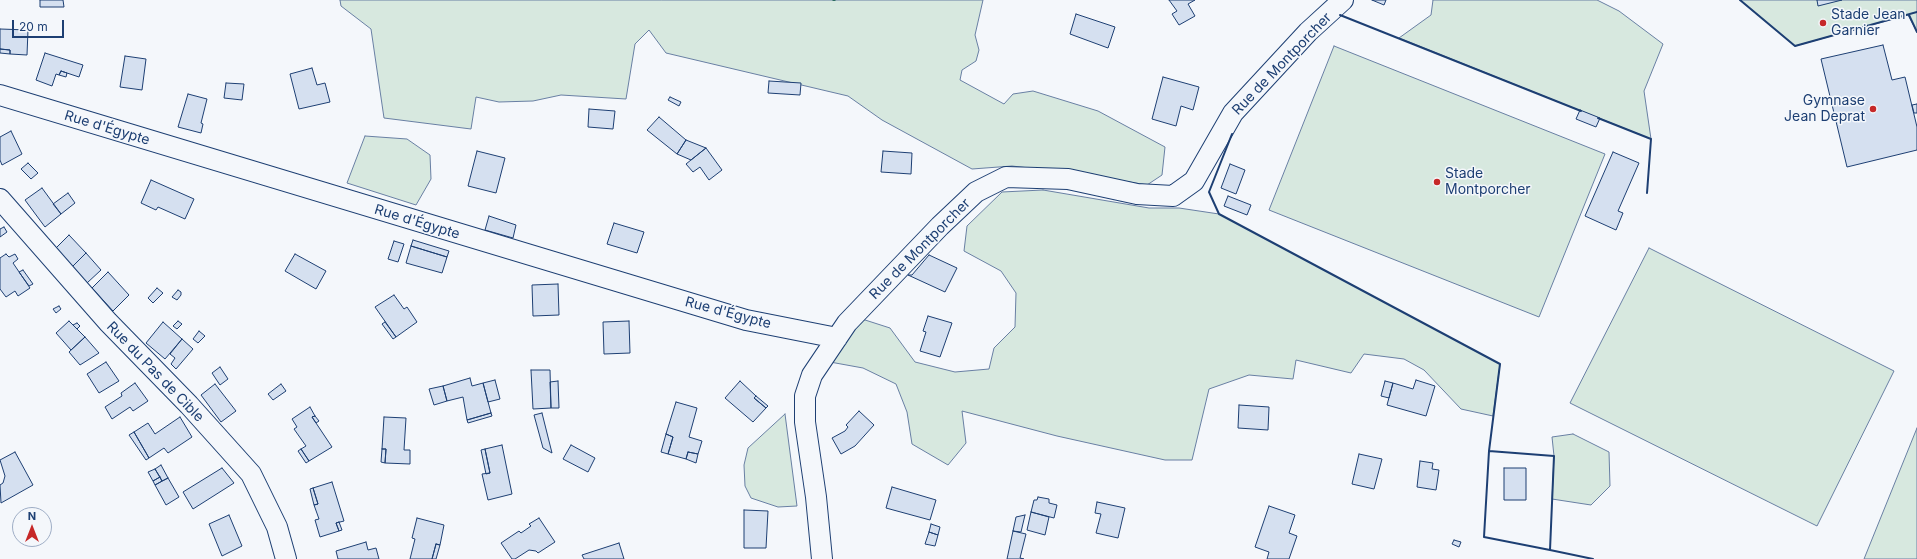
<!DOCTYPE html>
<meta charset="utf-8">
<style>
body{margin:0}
#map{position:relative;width:1917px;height:559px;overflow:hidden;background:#f4f7fb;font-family:Inter,sans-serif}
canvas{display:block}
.north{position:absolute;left:12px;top:507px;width:40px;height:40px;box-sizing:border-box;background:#f4f7fb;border:1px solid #9eadc5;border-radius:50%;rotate:0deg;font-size:11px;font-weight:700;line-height:16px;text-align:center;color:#1d3f73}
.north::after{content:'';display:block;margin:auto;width:14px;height:18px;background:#c62828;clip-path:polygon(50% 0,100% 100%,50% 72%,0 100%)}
.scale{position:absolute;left:12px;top:20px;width:52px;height:18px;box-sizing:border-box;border:2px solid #1d3f73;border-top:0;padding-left:5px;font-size:12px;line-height:14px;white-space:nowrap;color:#1d3f73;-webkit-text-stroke:3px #f4f7fb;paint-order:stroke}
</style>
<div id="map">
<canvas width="1917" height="559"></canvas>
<div class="north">N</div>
<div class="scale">20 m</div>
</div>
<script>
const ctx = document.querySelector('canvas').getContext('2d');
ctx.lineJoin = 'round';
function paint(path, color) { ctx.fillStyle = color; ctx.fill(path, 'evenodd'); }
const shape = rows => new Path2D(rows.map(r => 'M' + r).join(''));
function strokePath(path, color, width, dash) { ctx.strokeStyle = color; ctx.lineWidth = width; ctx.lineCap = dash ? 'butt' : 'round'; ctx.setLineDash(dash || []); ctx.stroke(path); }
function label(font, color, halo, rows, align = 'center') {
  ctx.font = font + ' Inter,sans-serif'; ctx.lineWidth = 3; ctx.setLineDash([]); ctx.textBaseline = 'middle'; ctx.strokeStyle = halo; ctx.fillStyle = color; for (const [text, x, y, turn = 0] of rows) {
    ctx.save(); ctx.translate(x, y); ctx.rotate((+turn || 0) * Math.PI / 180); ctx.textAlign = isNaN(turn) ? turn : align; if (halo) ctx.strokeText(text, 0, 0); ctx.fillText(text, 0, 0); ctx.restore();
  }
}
const green = shape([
 [340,0,983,0,975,35,979,50,976,61,962,70,960,80,1004,104,1013,94,1033,91,1098,111,1165,147,1162,175,1147,185,1088,175,1012,166,972,169,882,120,848,96,666,53,649,30,635,44,626,99,561,95,533,101,499,102,476,97,471,129,384,118,371,29,341,6,340,0],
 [1433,0,1597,0,1619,11,1663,44,1644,91,1651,139,1399,38,1431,15,1433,0],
 [1740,0,1917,0,1917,32,1908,15,1795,46,1740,0],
 [1334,46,1605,154,1539,317,1269,210,1334,46],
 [365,136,407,139,430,155,431,179,416,205,347,183,365,136],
 [1043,190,1149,208,1179,208,1219,214,1500,364,1493,416,1461,409,1424,370,1404,359,1364,354,1351,373,1296,360,1293,379,1249,375,1209,389,1192,460,1165,460,1057,436,962,411,966,443,948,465,912,444,907,412,896,384,863,368,830,362,862,319,890,328,915,362,955,372,989,369,994,348,1015,327,1016,293,1001,271,964,251,967,226,1002,192,1043,190],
 [1649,248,1894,371,1817,526,1570,403,1649,248],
 [785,414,797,506,778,507,751,498,745,486,744,465,748,448,785,414],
 [1917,428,1917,559,1864,559,1917,428],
 [1573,434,1609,452,1610,486,1591,505,1552,499,1554,456,1552,437,1573,434]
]);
paint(green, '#d7e8df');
strokePath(green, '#687fa3', 1);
const building = shape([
 [40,0,63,0,64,7,40,7,40,0],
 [1169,0,1195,0,1188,4,1195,16,1179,25,1172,14,1177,11,1169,0],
 [1372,0,1386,0,1384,5,1372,0],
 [1817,0,1842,0,1818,6,1817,0],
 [1076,14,1115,27,1108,48,1070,34,1076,14],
 [0,29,28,30,27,55,10,54,10,50,0,49,0,29],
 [1883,45,1892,80,1905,77,1917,127,1917,150,1847,167,1821,59,1883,45],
 [0,49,10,50,10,54,0,53,0,49],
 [45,53,83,65,79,77,61,71,59,75,56,74,52,86,36,80,45,53],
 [125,56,146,59,142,90,120,87,125,56],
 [312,68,317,85,325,83,330,102,299,109,290,74,312,68],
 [61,71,67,73,66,77,59,75,61,71],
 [1163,77,1199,87,1193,110,1181,106,1176,126,1152,119,1163,77],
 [769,81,801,83,800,95,768,93,769,81],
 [226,83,244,84,242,100,224,98,226,83],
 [188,94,207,99,201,123,203,124,201,133,178,127,188,94],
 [670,97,681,102,679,106,668,100,670,97],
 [1917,104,1917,113,1914,113,1912,105,1917,104],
 [589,109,615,111,613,129,588,127,589,109],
 [1580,110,1600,118,1596,127,1576,119,1580,110],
 [659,117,686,140,677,154,647,130,659,117],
 [11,131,22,154,2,165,0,160,0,137,11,131],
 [686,140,706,148,691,160,677,154,686,140],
 [706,148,722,170,709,180,700,167,693,172,686,164,706,148],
 [477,151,505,158,496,193,468,186,477,151],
 [883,151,912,153,911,174,881,172,883,151],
 [1613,152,1639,163,1618,211,1623,213,1616,230,1585,216,1613,152],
 [28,163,38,173,31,179,21,169,28,163],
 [1230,164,1245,170,1236,194,1221,188,1230,164],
 [151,180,194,199,185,219,158,207,156,210,141,203,151,180],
 [42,188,61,214,45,227,25,200,42,188],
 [68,193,75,203,61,214,53,204,68,193],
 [1228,196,1251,205,1247,215,1224,206,1228,196],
 [489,216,516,225,513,238,485,230,489,216],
 [614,223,644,232,637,253,607,244,614,223],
 [4,227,7,232,0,237,0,229,4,227],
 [69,235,86,253,72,267,55,249,69,235],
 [413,240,449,251,447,257,411,246,413,240],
 [394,241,404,244,398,262,388,259,394,241],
 [411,246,447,257,442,273,406,263,411,246],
 [86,253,101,270,87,283,72,267,86,253],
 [6,254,9,257,15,254,18,259,13,263,30,288,18,296,15,291,6,297,0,289,0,258,6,254],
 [295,254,326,271,316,289,285,271,295,254],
 [929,255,957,268,945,292,908,275,912,275,929,255],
 [23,270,33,284,29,286,19,272,23,270],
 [108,272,129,295,113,311,92,288,108,272],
 [558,284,559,315,533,316,532,285,558,284],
 [157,288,163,293,153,303,148,298,157,288],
 [178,290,181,292,181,295,177,300,172,297,178,290],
 [394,295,404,309,407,307,417,322,396,337,375,307,394,295],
 [59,306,61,309,56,313,53,309,59,306],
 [928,316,952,323,940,357,920,351,926,332,923,331,928,316],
 [69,321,85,337,71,350,56,333,69,321],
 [178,321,182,324,177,329,173,326,178,321],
 [629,321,630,353,604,354,603,322,629,321],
 [163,322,182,339,165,359,146,343,163,322],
 [385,322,396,337,393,339,382,324,385,322],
 [77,323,80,326,77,329,73,325,77,323],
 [199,331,205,336,198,343,193,339,199,331],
 [85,337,99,353,80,365,69,352,85,337],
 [182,339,193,349,176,369,171,364,175,358,170,354,182,339],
 [106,362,119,381,99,393,87,374,106,362],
 [220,367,228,379,220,385,212,373,220,367],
 [531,370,550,370,551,408,533,409,531,370],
 [470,378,472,386,483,383,491,413,467,420,463,397,447,401,443,386,470,378],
 [495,380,500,399,488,402,483,383,495,380],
 [1416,380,1435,386,1426,416,1387,405,1393,383,1413,389,1416,380],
 [558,381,559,408,551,408,550,382,558,381],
 [740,381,756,396,754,398,766,408,753,422,725,398,740,381],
 [1385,381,1393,383,1389,398,1381,396,1385,381],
 [135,383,148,401,133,411,130,407,112,419,105,407,122,396,121,393,135,383],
 [215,384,236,411,221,422,201,395,215,384],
 [281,384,286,391,273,400,268,394,281,384],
 [443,386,447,401,434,405,429,389,443,386],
 [756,396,768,406,766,408,754,398,756,396],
 [676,402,697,408,689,437,702,441,698,454,688,452,686,459,668,454,673,437,666,434,676,402],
 [1239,405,1269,407,1268,430,1238,428,1239,405],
 [310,407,315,416,312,417,332,447,309,461,301,449,306,446,294,429,297,427,292,419,310,407],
 [859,411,874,425,855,446,841,454,832,438,845,431,848,427,846,425,859,411],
 [491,413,492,416,468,423,467,420,491,413],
 [542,413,552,453,543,448,534,415,542,413],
 [315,416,319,421,316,423,312,417,315,416],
 [180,417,192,437,168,453,164,448,149,458,134,432,148,423,155,434,180,417],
 [384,417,406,418,404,450,410,450,410,464,385,463,386,449,382,449,384,417],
 [134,432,149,458,146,460,129,435,134,432],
 [666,434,673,437,668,454,661,452,666,434],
 [502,445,512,494,488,500,482,474,490,473,485,449,502,445],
 [571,445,595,458,588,472,563,459,571,445],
 [301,449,309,461,306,463,298,451,301,449],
 [382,449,386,449,385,463,381,462,382,449],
 [485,449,490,473,486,474,481,450,485,449],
 [15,452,33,485,1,503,0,485,3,483,5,476,0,460,15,452],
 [688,452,698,454,696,463,686,459,688,452],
 [1359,454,1382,459,1374,489,1352,484,1359,454],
 [1420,461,1433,463,1432,469,1439,470,1436,490,1417,487,1420,461],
 [161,465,168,478,162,481,155,469,161,465],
 [222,468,234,483,193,509,183,492,222,468],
 [1504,468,1526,468,1526,500,1504,500,1504,468],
 [155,469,160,477,153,481,148,472,155,469],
 [160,477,162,481,155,485,153,481,160,477],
 [168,478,179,497,166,505,155,485,168,478],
 [332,482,344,521,336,523,339,531,320,537,315,520,319,519,314,505,318,504,313,488,332,482],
 [892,487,936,500,930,520,886,508,892,487],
 [313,488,318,504,314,505,310,489,313,488],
 [1038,497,1049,499,1049,503,1057,505,1054,518,1031,512,1034,500,1037,500,1038,497],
 [1097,502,1125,508,1118,538,1096,533,1101,514,1095,513,1097,502],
 [1269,506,1295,515,1289,533,1297,536,1289,559,1267,559,1269,552,1255,547,1269,506],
 [744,510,768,511,766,548,744,548,744,510],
 [1031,512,1049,517,1045,535,1027,530,1031,512],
 [229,515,242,546,222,556,209,524,229,515],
 [1025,515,1021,532,1013,531,1016,517,1025,515],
 [417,518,444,525,440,545,436,544,432,559,410,559,415,539,412,538,417,518],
 [539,518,555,542,538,553,536,551,529,550,515,559,512,559,501,543,519,531,521,533,531,526,529,524,539,518],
 [339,522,342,530,339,531,336,523,339,522],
 [931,524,940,527,938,535,929,532,931,524],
 [1013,531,1026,534,1020,558,1024,559,1007,559,1013,531],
 [929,532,938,535,935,546,925,544,929,532],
 [1454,540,1461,542,1459,547,1452,544,1454,540],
 [366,542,368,550,376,548,379,559,338,559,336,551,366,542],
 [619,543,624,559,584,559,582,555,619,543],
 [436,544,440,545,436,559,432,559,436,544]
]);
paint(building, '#d5e0f0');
strokePath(building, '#1d3f73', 1);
const minor = shape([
 [0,95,746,320,837,338],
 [0,199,108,322,189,405,251,474,277,527,286,559],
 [822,559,816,497,805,422,805,396,812,375,847,323,940,226,976,192,1006,177,1068,179,1137,194,1173,196,1194,181,1233,113,1308,32,1343,0]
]);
strokePath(minor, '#1d3f73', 22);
strokePath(minor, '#f4f7fb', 20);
strokePath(shape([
 [834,1,834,0]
]), '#2c6c60', 3, [2, 3]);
strokePath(shape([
 [1740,0,1795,46,1917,12],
 [1340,15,1581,111],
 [1909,15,1917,32],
 [1598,118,1651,139,1647,193],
 [1232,134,1209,192,1219,214,1500,364,1489,451],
 [1550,550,1554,456,1489,451,1484,537,1550,550,1593,559]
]), '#1d3f73', 2);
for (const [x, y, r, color] of [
 [1823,23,4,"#c62828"],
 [1873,109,4,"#c62828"],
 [1437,182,4,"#c62828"]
]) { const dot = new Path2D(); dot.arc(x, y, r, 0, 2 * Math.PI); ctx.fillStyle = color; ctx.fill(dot); strokePath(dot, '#f4f7fb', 1.5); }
label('14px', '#1d3f73', '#f4f7fb', [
 ["Stade Jean",1831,15],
 ["Garnier",1831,31],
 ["Gymnase",1865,101,"right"],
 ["Jean Deprat",1865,117,"right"],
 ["Stade",1445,174],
 ["Montporcher",1445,190]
], 'left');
label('14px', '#1d3f73', '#f4f7fb', [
 ["Rue de Montporcher",1282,64,-46],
 ["Rue d'Égypte",107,128,17],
 ["Rue d'Égypte",417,222,17],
 ["Rue de Montporcher",920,249,-45],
 ["Rue d'Égypte",728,313,15],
 ["Rue du Pas de Cible",155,372,46]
]);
</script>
